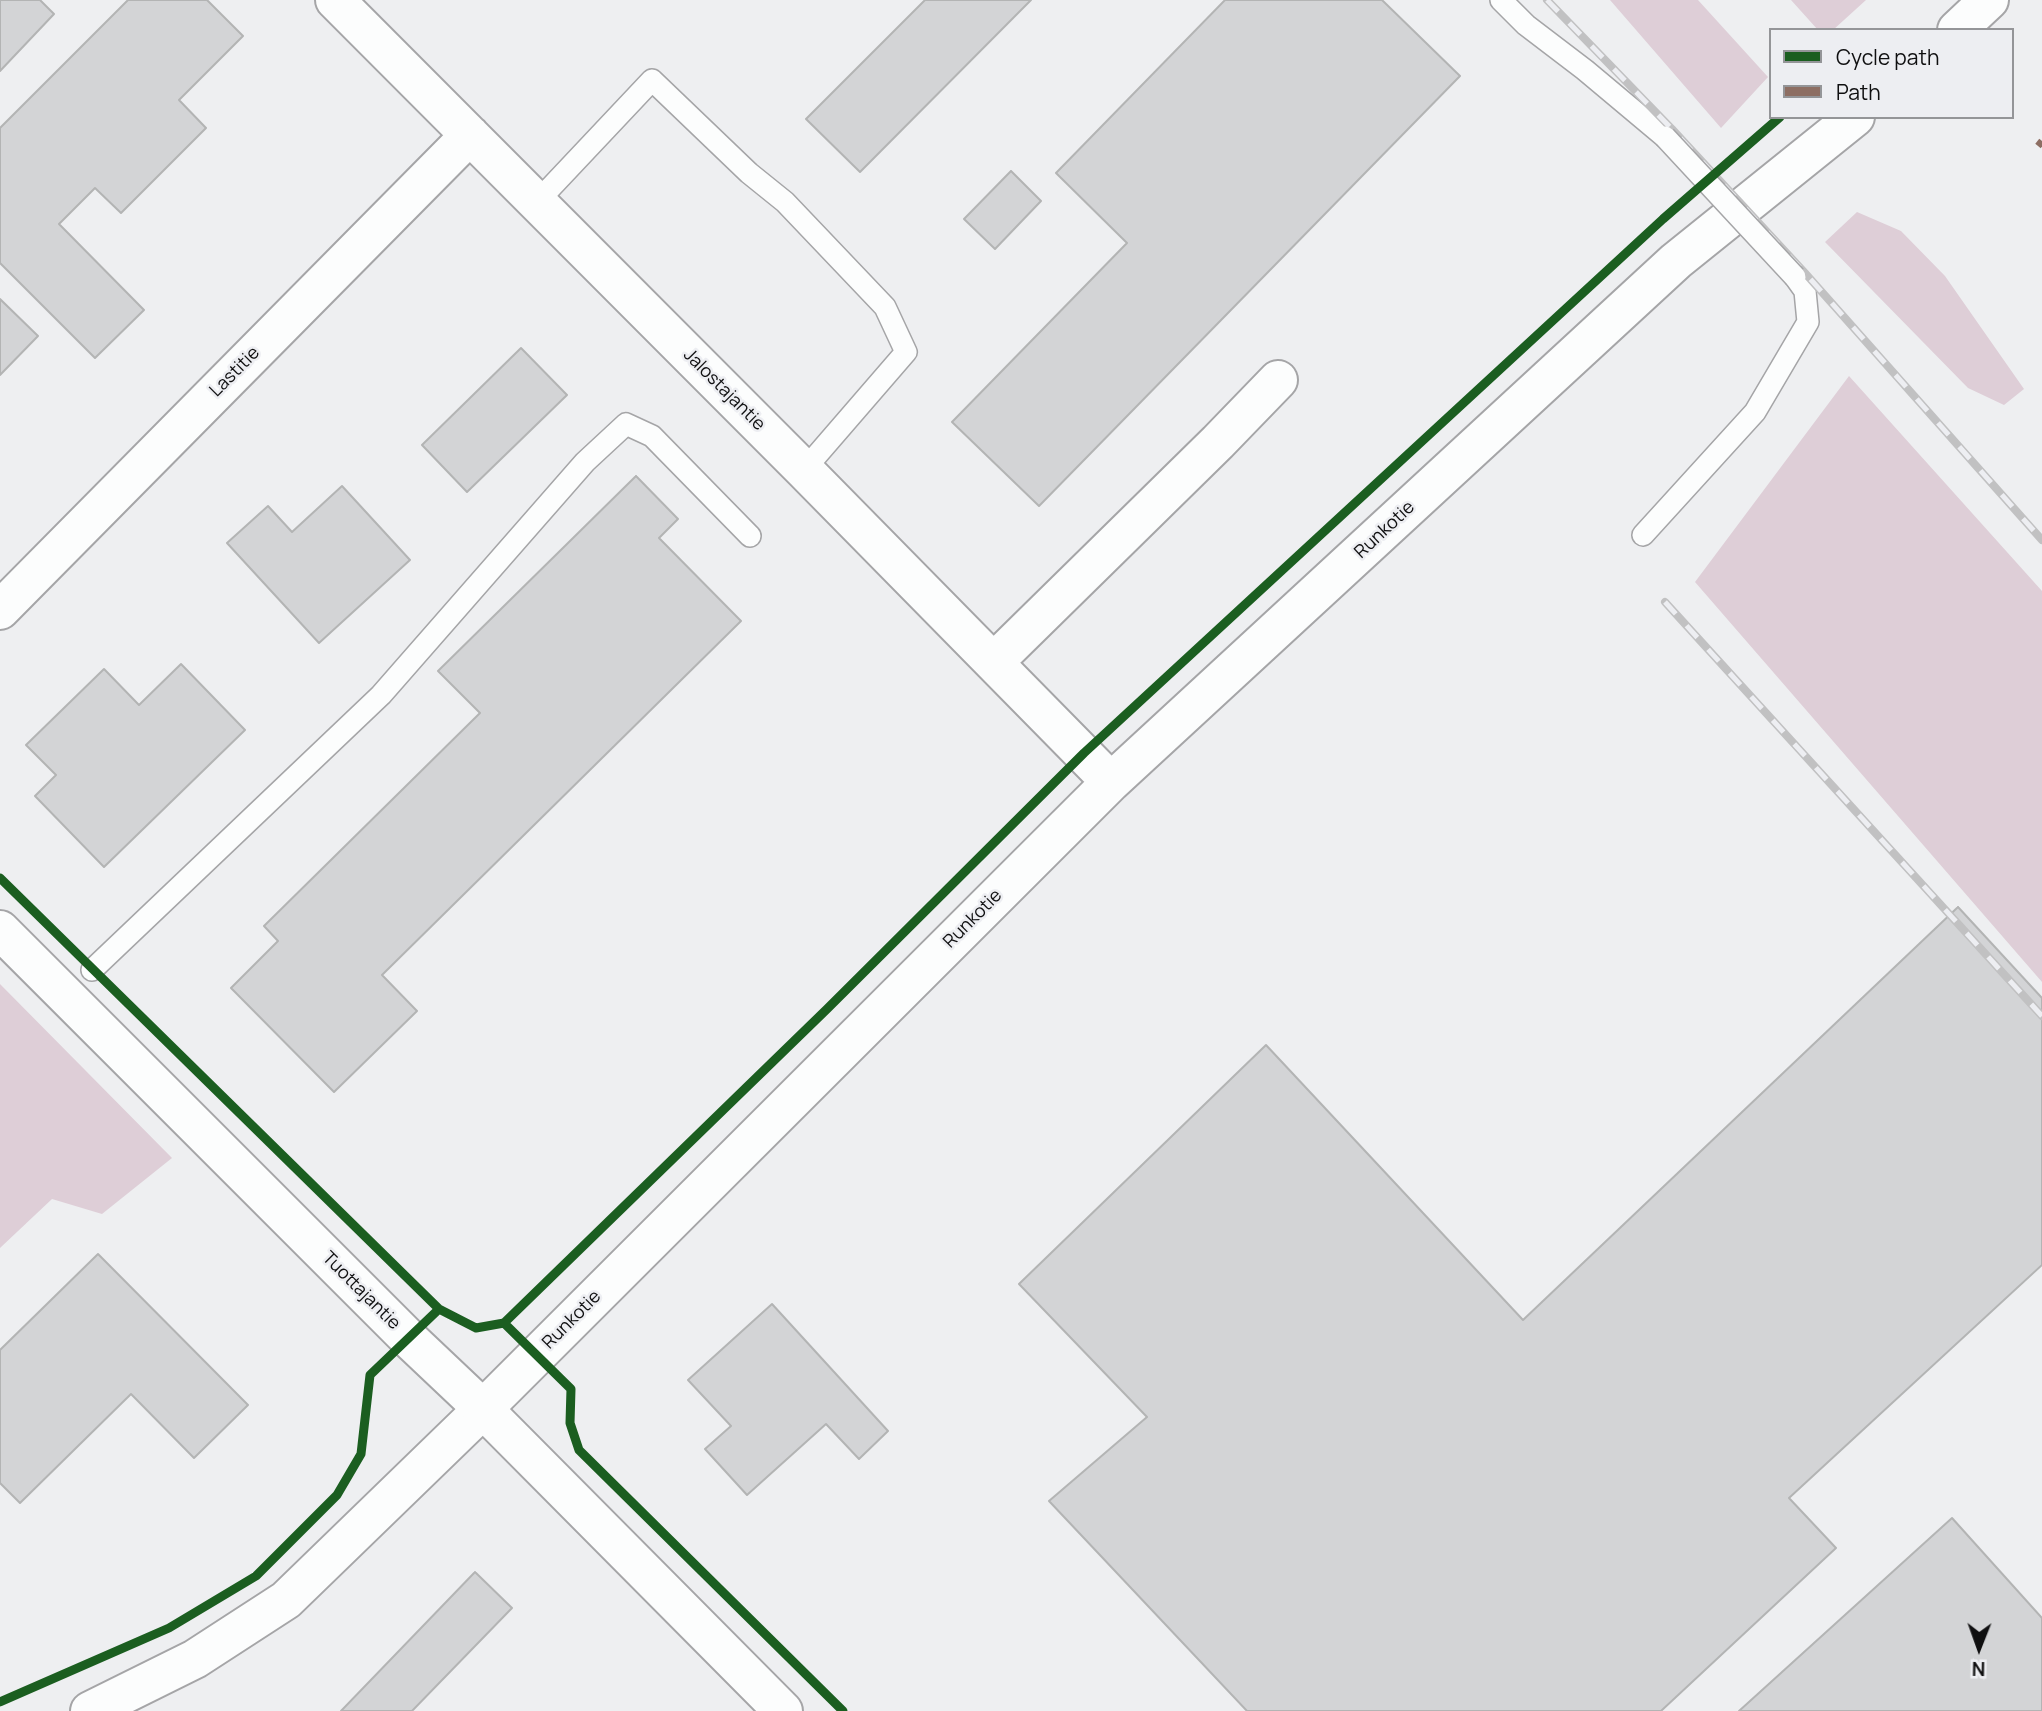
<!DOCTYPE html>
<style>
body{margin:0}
#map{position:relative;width:2042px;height:1711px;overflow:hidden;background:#eeeff1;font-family:Manrope,sans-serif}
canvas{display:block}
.legend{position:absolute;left:1769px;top:28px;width:245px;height:91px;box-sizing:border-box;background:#edeef2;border:2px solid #949598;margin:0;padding:9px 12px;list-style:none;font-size:21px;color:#0f0f10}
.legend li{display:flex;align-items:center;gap:14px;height:35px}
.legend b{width:35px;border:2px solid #949598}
.north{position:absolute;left:1944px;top:1613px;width:70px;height:70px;-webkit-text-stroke:5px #edeef2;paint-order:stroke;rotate:181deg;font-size:19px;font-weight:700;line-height:28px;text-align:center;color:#0f0f10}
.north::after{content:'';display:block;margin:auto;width:24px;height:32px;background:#0f0f10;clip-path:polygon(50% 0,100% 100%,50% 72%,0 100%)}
</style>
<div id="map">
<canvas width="2042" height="1711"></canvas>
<ul class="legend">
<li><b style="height:9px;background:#1b5e20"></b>Cycle path</li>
<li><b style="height:9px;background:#8d6e63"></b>Path</li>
</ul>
<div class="north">N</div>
</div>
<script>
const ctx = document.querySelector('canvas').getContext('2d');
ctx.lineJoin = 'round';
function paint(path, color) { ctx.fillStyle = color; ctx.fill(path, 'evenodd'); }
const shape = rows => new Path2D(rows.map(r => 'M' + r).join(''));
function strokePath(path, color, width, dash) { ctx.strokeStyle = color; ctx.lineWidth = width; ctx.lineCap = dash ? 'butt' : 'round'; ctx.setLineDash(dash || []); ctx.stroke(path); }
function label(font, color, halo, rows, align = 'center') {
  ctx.font = font + ' Manrope,sans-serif'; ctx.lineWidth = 5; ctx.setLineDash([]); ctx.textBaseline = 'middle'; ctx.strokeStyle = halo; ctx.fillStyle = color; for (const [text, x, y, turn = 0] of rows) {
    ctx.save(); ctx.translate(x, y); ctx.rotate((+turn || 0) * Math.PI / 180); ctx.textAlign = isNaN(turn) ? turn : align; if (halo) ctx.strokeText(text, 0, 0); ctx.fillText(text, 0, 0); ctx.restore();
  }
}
paint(shape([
 [1610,0,1698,0,1768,77,1721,128],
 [1791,0,1866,0,1833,30,1818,30],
 [1857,212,1901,231,1945,276,2024,389,2004,405,1968,388,1825,242],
 [1849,376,2042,591,2042,982,1695,582],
 [0,984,172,1158,102,1214,52,1199,0,1248]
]), '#deced7');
const building = shape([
 [0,0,40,0,54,14,0,71,0,0],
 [128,0,207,0,243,36,179,100,206,128,121,213,95,188,59,224,144,310,95,358,0,263,0,128,128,0],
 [925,0,1031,0,860,172,806,119,925,0],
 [1225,0,1382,0,1460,76,1039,506,952,422,1127,243,1056,173,1225,0],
 [1011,171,1041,201,995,249,964,219,1011,171],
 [0,299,38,336,0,375,0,299],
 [521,348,567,395,467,492,422,445,521,348],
 [636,476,678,519,659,538,741,621,382,975,417,1011,334,1092,231,988,278,941,264,926,480,713,438,671,636,476],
 [342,486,410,560,319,643,227,543,268,506,292,532,342,486],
 [181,664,245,730,104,867,35,796,56,775,26,745,104,669,139,705,181,664],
 [1958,907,2042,998,2042,1265,1789,1498,1836,1548,1661,1711,1247,1711,1049,1501,1147,1417,1019,1284,1266,1045,1523,1320,1958,907],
 [98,1254,248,1405,194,1458,131,1394,20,1503,0,1483,0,1350,98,1254],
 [772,1304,888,1431,859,1459,826,1424,747,1495,705,1449,731,1426,688,1380,772,1304],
 [1952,1518,2042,1618,2042,1711,1739,1711,1952,1518],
 [475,1572,512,1608,412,1711,341,1711,475,1572]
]);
paint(building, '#d3d4d6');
strokePath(building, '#b3b4b4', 2);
const lane = shape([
 [1501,0,1526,25,1585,70,1665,137],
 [537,202,652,80,749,173,785,202,885,307,906,352,804,470],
 [1643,535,1755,412,1808,322,1805,291,1795,277],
 [92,970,381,695,585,462,626,424,652,436,750,536]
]);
const street = shape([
 [335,0,804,470,1111,782],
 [1957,30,1989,0],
 [0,610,470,135],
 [994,662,1218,442,1278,380],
 [90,1711,195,1659,286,1600,483,1409,1111,782,1676,261,1855,117]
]);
const secondary = shape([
 [0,930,409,1339,483,1409,783,1711]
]);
strokePath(lane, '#a5a5a7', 24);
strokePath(street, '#a5a5a7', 42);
strokePath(secondary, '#a5a5a7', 42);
strokePath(lane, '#fcfdfd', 21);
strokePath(street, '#fcfdfd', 38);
strokePath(secondary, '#fcfdfd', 38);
const rail = shape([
 [1547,0,1672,129,1805,273,2042,540],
 [1665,602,2042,1016]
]);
strokePath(rail, '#c1c1c2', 8);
strokePath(rail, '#edeef2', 5, [16]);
const laneBridge = shape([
 [1665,137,1795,277]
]);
strokePath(laneBridge, '#a5a5a7', 24, []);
strokePath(laneBridge, '#fcfdfd', 21);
strokePath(shape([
 [2038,146,2042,141]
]), '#8d6e63', 7, [14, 7]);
strokePath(shape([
 [0,878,439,1309],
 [504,1323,571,1389,570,1423,579,1450,843,1711],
 [0,1702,169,1628,256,1576,337,1495,361,1454,370,1375,439,1309,476,1328,504,1323,827,1009,1084,753,1663,219,1780,117]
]), '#1b5e20', 9);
label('18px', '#0f0f10', '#edeef2', [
 ["Lastitie",235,372,-45],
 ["Jalostajantie",724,390,45],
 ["Runkotie",1385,530,-43],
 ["Runkotie",973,919,-45],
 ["Tuottajantie",361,1291,45],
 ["Runkotie",572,1320,-45]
]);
</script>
